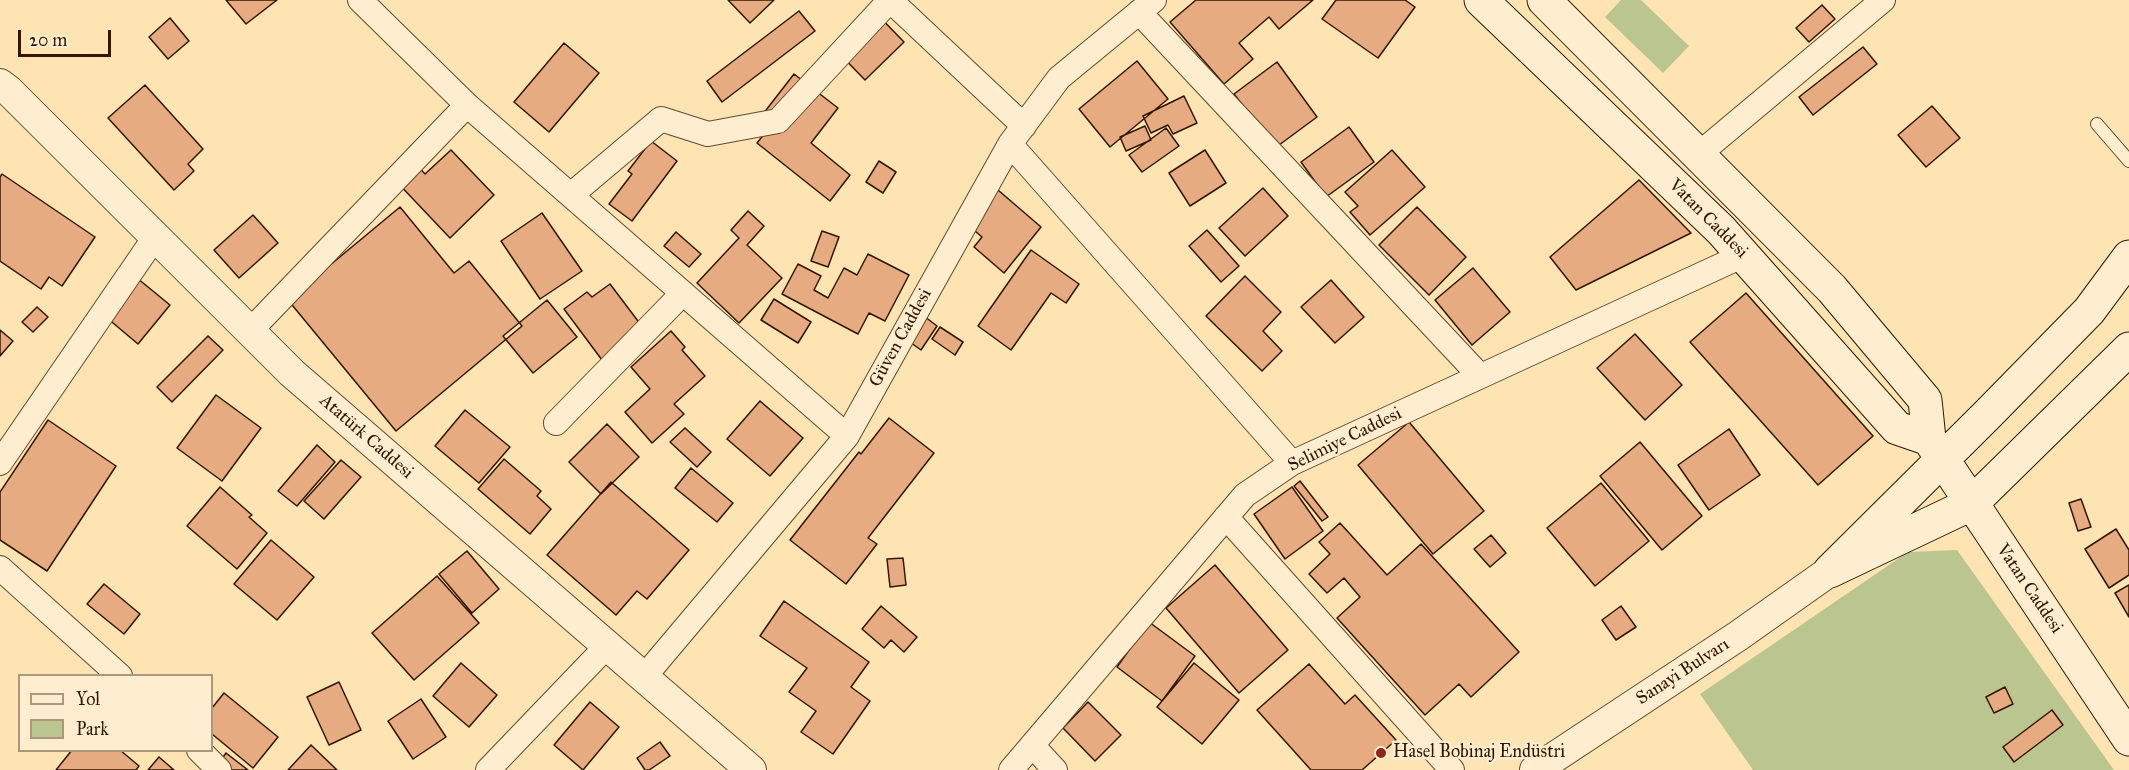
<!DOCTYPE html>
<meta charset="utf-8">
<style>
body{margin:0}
#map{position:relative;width:2129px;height:770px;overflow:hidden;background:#fee3b3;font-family:"IM FELL Great Primer",serif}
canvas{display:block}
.legend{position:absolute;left:18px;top:674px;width:195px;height:78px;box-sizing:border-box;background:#feedce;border:2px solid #ac977c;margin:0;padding:8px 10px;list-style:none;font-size:18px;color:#321600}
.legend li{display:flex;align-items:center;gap:12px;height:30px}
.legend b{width:30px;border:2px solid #ac977c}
.scale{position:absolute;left:18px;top:30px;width:93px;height:27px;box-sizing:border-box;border:3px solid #321600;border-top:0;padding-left:8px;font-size:18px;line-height:21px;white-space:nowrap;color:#321600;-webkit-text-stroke:4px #feedce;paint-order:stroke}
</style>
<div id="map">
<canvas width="2129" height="770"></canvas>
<ul class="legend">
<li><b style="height:8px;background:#feedce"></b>Yol</li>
<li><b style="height:16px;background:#bbc590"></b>Park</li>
</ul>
<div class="scale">20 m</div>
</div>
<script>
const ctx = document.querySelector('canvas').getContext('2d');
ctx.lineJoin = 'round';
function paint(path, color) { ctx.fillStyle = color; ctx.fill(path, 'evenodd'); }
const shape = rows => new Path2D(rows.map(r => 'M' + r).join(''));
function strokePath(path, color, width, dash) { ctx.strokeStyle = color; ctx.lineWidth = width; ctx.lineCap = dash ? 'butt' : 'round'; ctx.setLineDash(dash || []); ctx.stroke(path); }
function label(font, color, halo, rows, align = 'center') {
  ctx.font = font + ' "IM FELL Great Primer",serif'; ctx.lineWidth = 5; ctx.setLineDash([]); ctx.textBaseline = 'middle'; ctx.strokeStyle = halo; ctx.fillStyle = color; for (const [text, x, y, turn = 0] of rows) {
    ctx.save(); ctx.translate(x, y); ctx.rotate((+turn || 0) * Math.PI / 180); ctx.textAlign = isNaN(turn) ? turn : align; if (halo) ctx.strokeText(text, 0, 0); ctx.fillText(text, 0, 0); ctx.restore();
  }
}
paint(shape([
 [1621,0,1641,0,1689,46,1663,73,1605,17],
 [1957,550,2114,770,1753,770,1700,694,1908,552]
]), '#bbc590');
const building = shape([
 [226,0,277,0,246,24,226,0],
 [728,0,774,0,750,23,728,0],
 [1196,0,1313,0,1279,29,1269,17,1239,43,1253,59,1224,84,1170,22,1196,0],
 [1336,0,1405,0,1415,7,1378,58,1322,19,1336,0],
 [1822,5,1835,19,1809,42,1796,28,1822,5],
 [872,9,904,42,865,80,833,47,872,9],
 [799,11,815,31,722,102,707,81,799,11],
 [170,18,189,41,168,59,149,37,170,18],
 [564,43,599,73,549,132,514,102,564,43],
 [1863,47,1877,64,1813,115,1799,97,1863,47],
 [1137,61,1168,99,1110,147,1079,109,1137,61],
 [1277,62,1317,117,1275,148,1234,94,1277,62],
 [794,74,838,108,811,143,850,175,830,201,757,143,774,122,763,114,794,74],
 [145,85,203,149,188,164,194,171,174,190,108,118,145,85],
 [1184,96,1197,123,1173,134,1168,125,1151,133,1143,116,1184,96],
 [1932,106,1960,138,1926,167,1898,135,1932,106],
 [1145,126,1151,140,1126,151,1120,137,1145,126],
 [1349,127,1374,162,1326,197,1301,162,1349,127],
 [1166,128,1179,146,1142,172,1129,155,1166,128],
 [651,141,677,161,632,221,609,204,632,174,628,171,651,141],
 [451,150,494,195,450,238,395,180,414,162,425,174,451,150],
 [1205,150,1226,183,1190,206,1169,173,1205,150],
 [1392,150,1425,187,1370,235,1350,212,1358,206,1345,192,1392,150],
 [879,161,896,172,883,193,866,182,879,161],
 [2,174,95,237,62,286,49,277,41,289,0,261,0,177,2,174],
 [1639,180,1691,233,1576,290,1550,257,1639,180],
 [1263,188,1288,216,1245,256,1219,228,1263,188],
 [998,190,1041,227,1004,273,974,247,982,237,968,225,998,190],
 [400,207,454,273,469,261,522,326,396,431,288,300,400,207],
 [1417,207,1466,257,1429,295,1379,245,1417,207],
 [748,211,764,226,747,245,782,278,739,323,697,283,739,238,731,230,748,211],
 [542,213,582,271,540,299,501,241,542,213],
 [253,215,278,243,239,278,214,250,253,215],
 [1207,230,1239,266,1221,282,1189,246,1207,230],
 [822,231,839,237,828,267,811,261,822,231],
 [676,232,701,254,689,267,664,246,676,232],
 [1031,250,1079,284,1066,303,1051,293,1011,350,978,326,1031,250],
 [868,254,909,275,885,321,869,313,858,334,782,294,798,264,821,276,814,290,828,298,844,268,857,275,868,254],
 [1473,268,1510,312,1472,345,1435,300,1473,268],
 [126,269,170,305,138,344,94,307,126,269],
 [1245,276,1281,312,1263,331,1282,351,1262,371,1206,316,1245,276],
 [1331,280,1364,317,1335,343,1301,307,1331,280],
 [610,284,644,329,602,360,564,309,587,292,592,297,610,284],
 [1746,293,1873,436,1818,485,1690,342,1746,293],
 [774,299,811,322,798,343,761,320,774,299],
 [547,300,577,337,533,373,503,336,547,300],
 [37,307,48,317,33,332,22,322,37,307],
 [924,316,937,326,921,350,907,340,924,316],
 [940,327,963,342,955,355,932,339,940,327],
 [0,330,13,341,0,356,0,330],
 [671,331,685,347,682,350,705,376,674,404,684,414,652,443,625,412,650,389,631,367,671,331],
 [1635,334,1682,385,1645,420,1597,368,1635,334],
 [208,336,223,350,172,402,157,387,208,336],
 [216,395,261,428,222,481,177,448,216,395],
 [760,401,803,438,770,476,727,439,760,401],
 [465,410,510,447,479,483,435,446,465,410],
 [889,418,934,453,868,538,877,544,846,584,790,540,859,452,861,454,889,418],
 [48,420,116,466,47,571,0,540,0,492,48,420],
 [1409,422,1484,511,1433,554,1358,465,1409,422],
 [607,424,639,457,601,494,569,462,607,424],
 [685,428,711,452,697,467,670,442,685,428],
 [1729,429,1760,475,1709,510,1678,465,1729,429],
 [1640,442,1702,516,1662,550,1600,476,1640,442],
 [317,445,335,462,297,506,278,491,317,445],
 [504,459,541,491,537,496,551,509,530,534,478,489,504,459],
 [341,460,361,477,324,519,304,501,341,460],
 [691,468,733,503,717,522,675,488,691,468],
 [1300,481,1328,517,1322,521,1294,486,1300,481],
 [611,482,689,550,647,599,637,591,616,615,547,555,611,482],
 [1601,483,1649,541,1595,586,1547,528,1601,483],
 [220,487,252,515,249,517,267,533,237,569,187,526,220,487],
 [1292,487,1323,531,1285,559,1254,514,1292,487],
 [2081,499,2091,527,2078,531,2069,503,2081,499],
 [1340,523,1387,575,1421,544,1519,652,1471,697,1459,684,1425,715,1337,618,1360,597,1344,578,1327,593,1309,574,1330,554,1319,542,1340,523],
 [2116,529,2129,550,2129,575,2109,588,2085,549,2116,529],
 [1491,535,1506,553,1490,567,1474,549,1491,535],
 [271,540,314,577,277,620,234,584,271,540],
 [467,551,499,589,472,613,439,574,467,551],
 [903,558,906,585,890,587,887,559,903,558],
 [1215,565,1288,650,1239,693,1166,608,1215,565],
 [437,576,479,623,414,680,372,633,437,576],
 [104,584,140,614,124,634,87,604,104,584],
 [2129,585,2129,617,2115,593,2129,585],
 [784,601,869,662,851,687,870,701,833,754,801,732,816,711,789,692,807,668,760,636,784,601],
 [881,606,917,637,904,652,891,640,884,648,862,629,881,606],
 [1621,606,1636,627,1616,640,1602,620,1621,606],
 [1149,622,1195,656,1162,701,1117,667,1149,622],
 [461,663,497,695,469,727,433,696,461,663],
 [1194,663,1239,700,1202,744,1157,707,1194,663],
 [1309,664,1345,704,1355,695,1396,740,1362,770,1311,770,1257,710,1309,664],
 [339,682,361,730,329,745,307,697,339,682],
 [2005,687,2013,704,1994,713,1986,697,2005,687],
 [224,693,278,737,253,768,212,734,212,708,224,693],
 [421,699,446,737,413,759,388,721,421,699],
 [590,702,619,727,583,770,554,745,590,702],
 [1088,702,1121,735,1095,761,1063,728,1088,702],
 [2052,710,2063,725,2014,762,2003,747,2052,710],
 [660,742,670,756,649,770,645,770,637,758,660,742],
 [311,745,337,770,288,770,311,745],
 [72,750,120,750,139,766,136,770,56,770,72,750],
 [226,753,248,770,214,770,226,753],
 [159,757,174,770,148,770,159,757]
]);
paint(building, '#e6ab81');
strokePath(building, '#321600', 1.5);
const service = shape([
 [2097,124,2129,161]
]);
const minor = shape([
 [360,0,467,105,847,436],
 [890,0,1024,126],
 [1139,12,1480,376],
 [1010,144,1292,463],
 [1699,154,1883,0],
 [571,195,661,119,708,134,778,121,890,0],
 [250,331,467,105],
 [556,423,683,293],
 [0,463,155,237],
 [1226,517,1452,770],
 [0,568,120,676],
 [644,677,847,436,1010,144,1059,78,1154,0],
 [1032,745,1055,770],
 [199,750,219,770],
 [488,770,607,646],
 [1011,770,1245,495,1292,463,1744,255]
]);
const tertiary = shape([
 [0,84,8,90,292,373,751,770],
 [1535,770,1738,636,1830,571]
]);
const secondary = shape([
 [1481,0,1721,230,1897,428,1929,439],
 [1544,0,1832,289,1925,400,1929,439,2129,739],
 [2129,257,2089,311,1987,415,1830,571,1971,504,2129,349]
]);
strokePath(service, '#65492d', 14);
strokePath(minor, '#65492d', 26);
strokePath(tertiary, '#65492d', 32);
strokePath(secondary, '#321600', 35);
strokePath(service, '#feedce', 12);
strokePath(minor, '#feedce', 24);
strokePath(tertiary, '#feedce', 30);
strokePath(secondary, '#feedce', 33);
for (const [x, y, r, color] of [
 [1381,753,6,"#8f2418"]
]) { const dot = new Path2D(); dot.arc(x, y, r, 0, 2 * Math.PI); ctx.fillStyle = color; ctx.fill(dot); strokePath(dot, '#feedce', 2); }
label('18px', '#321600', '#feedce', [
 ["Vatan Caddesi",1708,219,45],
 ["Güven Caddesi",901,338,-61],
 ["Atatürk Caddesi",366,437,41],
 ["Selimiye Caddesi",1345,440,-26],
 ["Vatan Caddesi",2029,589,56],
 ["Sanayi Bulvarı",1683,672,-33]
]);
label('18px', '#321600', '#feedce', [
 ["Hasel Bobinaj Endüstri",1393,753]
], 'left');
</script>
